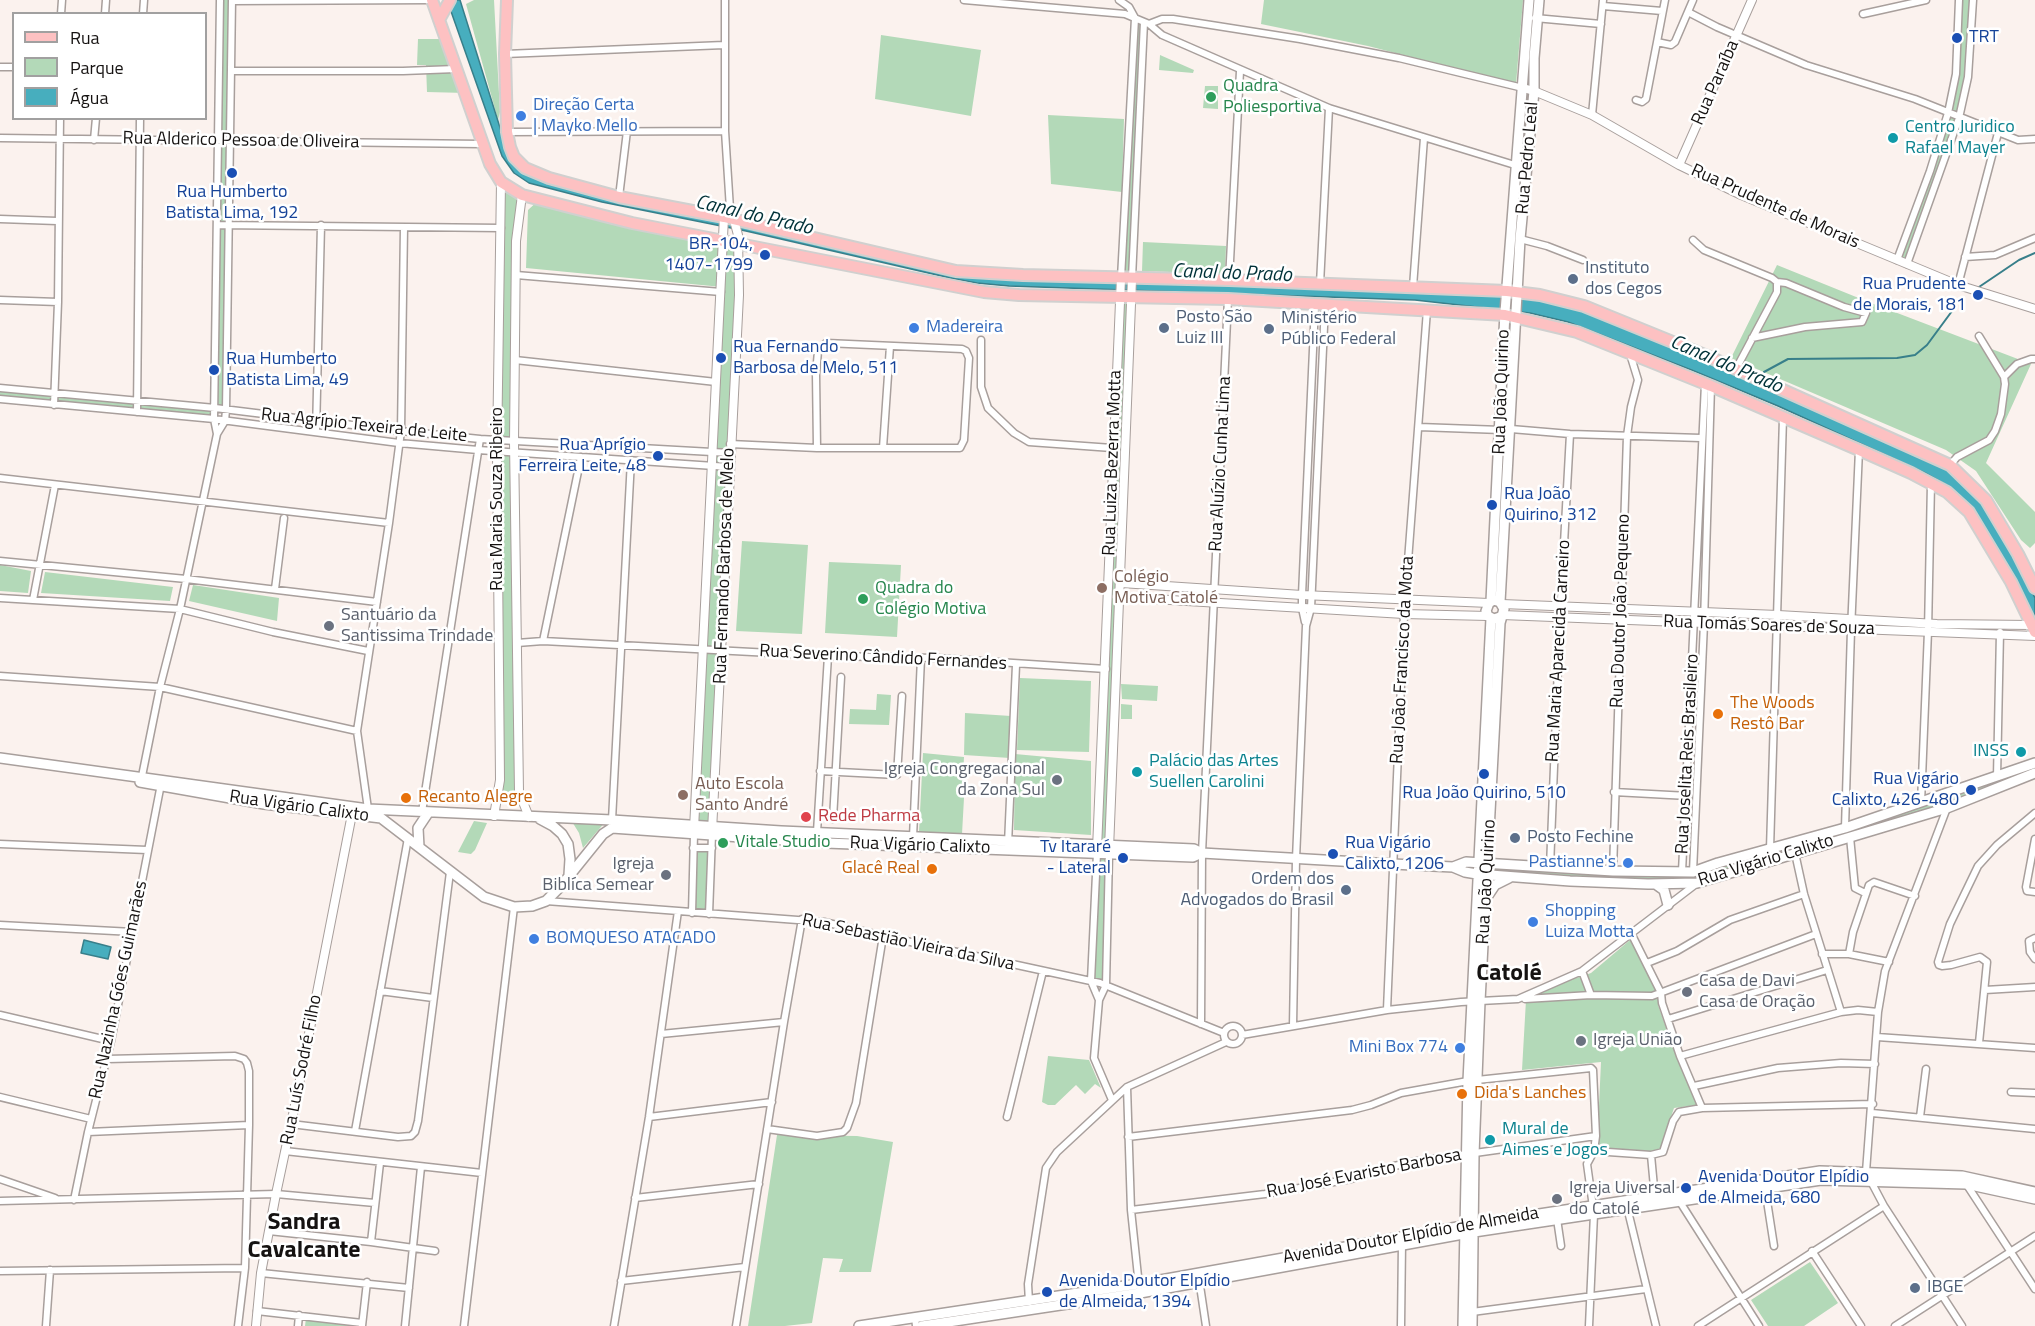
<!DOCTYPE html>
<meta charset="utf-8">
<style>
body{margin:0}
#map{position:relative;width:2035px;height:1326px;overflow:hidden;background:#fbf2ee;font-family:"Titillium Web",sans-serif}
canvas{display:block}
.legend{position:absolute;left:12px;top:12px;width:195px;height:108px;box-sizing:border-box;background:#fff;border:2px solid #a1a0a0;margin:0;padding:8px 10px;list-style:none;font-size:18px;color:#151211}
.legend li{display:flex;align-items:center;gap:12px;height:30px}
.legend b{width:30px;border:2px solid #a1a0a0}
</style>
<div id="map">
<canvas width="2035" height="1326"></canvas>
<ul class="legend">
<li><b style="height:8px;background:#fdc1c2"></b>Rua</li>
<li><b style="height:16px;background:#b3d9b8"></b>Parque</li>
<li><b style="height:16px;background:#47aebe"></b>Água</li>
</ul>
</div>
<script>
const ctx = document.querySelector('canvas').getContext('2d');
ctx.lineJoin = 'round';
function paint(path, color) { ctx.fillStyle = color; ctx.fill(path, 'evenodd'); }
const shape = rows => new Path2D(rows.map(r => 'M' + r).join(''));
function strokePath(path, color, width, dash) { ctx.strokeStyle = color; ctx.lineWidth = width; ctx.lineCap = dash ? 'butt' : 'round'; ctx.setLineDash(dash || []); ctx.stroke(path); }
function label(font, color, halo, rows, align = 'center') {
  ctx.font = font + ' "Titillium Web",sans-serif'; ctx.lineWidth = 5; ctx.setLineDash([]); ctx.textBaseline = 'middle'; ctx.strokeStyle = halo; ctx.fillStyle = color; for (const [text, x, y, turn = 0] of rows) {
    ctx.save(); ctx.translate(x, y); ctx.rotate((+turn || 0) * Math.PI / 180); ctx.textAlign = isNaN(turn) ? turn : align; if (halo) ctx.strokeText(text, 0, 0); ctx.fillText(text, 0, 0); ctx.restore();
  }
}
paint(shape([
 [222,0,230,0,228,138,220,139],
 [474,0,494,0,500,112,498,120,466,4],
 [1264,0,1523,0,1516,84,1368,46,1261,24],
 [1961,0,1971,0,1968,57,1957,116,1951,112,1960,62],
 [1137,22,1143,24,1131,273,1123,272],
 [881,35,981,50,971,116,875,99],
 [418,39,448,39,466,93,427,92,426,65,417,65],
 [1160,55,1194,70,1193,73,1159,70],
 [1205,86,1218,86,1218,109,1203,108],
 [1048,115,1124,119,1122,192,1051,184],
 [1950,116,1955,118,1906,261,1900,258],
 [221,144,228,144,228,223,220,224],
 [504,185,519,195,512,236,511,439,500,437,505,228],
 [540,199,724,240,722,287,526,268,528,210],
 [227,227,224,406,217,406,219,228],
 [1143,242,1226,246,1225,274,1142,271],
 [725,245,734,245,738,307,731,365,727,463,715,463],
 [1777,265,1871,303,2031,364,1986,463,2035,512,2035,543,2030,548,2021,540,1976,471,1946,450,1731,358],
 [1122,299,1129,299,1119,594,1111,595],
 [0,390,53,396,52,403,0,398],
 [56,397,135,404,136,410,55,404],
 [139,403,212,410,212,418,140,411],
 [499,455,511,455,515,801,500,799,504,780],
 [714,469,727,469,720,648,706,647],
 [742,541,808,545,802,634,736,631],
 [829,562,901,565,897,637,825,633],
 [0,565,31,571,28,593,0,591],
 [45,572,173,587,170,601,41,593],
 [193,585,279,598,277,621,189,601],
 [1111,598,1118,599,1108,842,1100,842],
 [720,651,710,822,697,821,706,652],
 [1020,678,1091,681,1089,752,1017,750],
 [1121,684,1158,686,1157,701,1122,699],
 [877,694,891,695,889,725,849,724,850,709,876,710],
 [1121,704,1132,705,1132,719,1121,719],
 [965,713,1011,716,1010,758,964,755],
 [923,753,964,757,963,777,965,780,962,834,919,832],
 [1015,754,1091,761,1091,835,1014,830],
 [2035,765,2035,772,1947,806,1696,882,1488,874,1489,864,1695,873],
 [571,820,606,821,583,848,579,833],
 [474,821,487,823,475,850,471,854,458,852],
 [696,850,709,851,707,911,693,911],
 [1099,855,1107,856,1104,982,1094,978],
 [1630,940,1658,992,1658,1005,1676,1056,1697,1105,1674,1108,1660,1150,1651,1153,1597,1149,1601,1062,1522,1070,1526,1000,1561,983,1591,973],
 [1048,1056,1089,1060,1101,1088,1095,1084,1085,1094,1076,1085,1055,1105,1048,1105,1042,1102],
 [777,1135,857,1136,893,1142,871,1272,839,1272,843,1259,823,1258,812,1323,785,1326,748,1326],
 [1810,1262,1838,1303,1804,1326,1768,1326,1751,1300],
 [306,1318,359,1325,359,1326,305,1326]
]), '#b3d9b8');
const water = shape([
 [447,0,460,0,502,134,516,165,529,174,934,268,1536,297,1570,306,1723,366,1951,469,1977,495,2004,536,2035,598,2035,625,1966,505,1948,486,1925,473,1778,406,1694,371,1568,322,1530,313,1415,300,1009,286,977,283,950,278,746,231,602,202,529,183,514,173,502,156,447,0],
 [84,940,111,947,108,959,81,953,84,940]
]);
paint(water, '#47aebe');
strokePath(water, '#387f8a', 1.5);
strokePath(shape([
 [1976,289,2019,260,2035,253],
 [1764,372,1788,359,1897,358,1915,355,1927,345,1955,307]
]), '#387f8a', 2);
const minor = shape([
 [725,0,725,131,730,209,734,220],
 [964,0,1125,14,1149,24,1162,35,1329,108,1518,166],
 [1119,0,1129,7,1135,18,1121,278],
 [1665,0,1657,42,1671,45,1675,42,1693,0],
 [232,1,432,0],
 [1603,6,1662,11],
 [1688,12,1717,27,1806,65,1915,99,2018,140,2035,139],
 [61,14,62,0],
 [105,14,106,0],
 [143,14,144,0],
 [1863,14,1926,0],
 [1535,18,1601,24],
 [1149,24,1162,19,1173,19,1300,39,1399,58,1523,88],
 [505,54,724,45],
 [0,67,14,67],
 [231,71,403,71,456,69],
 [1636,100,1642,102,1646,99,1657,42],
 [1592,115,1603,0],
 [507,132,725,131],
 [0,138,481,144],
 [94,140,96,118],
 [619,197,627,131],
 [0,219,57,221],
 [218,225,501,228],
 [1520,239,1547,246,1583,260],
 [1693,240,1704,250,1772,278,1777,282,1786,283,1844,307,1866,313,1862,322,1805,327,1752,338],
 [1965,257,1995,255,2035,238],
 [1897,260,1930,171,1948,113,1956,74,1959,0],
 [1907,264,1959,118,1968,77,1973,0],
 [516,275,721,292],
 [1132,278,1144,22],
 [1229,280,1240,71],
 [1320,284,1329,108],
 [1958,285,1998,133],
 [1413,287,1424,138],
 [0,300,58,302],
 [981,340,981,387,988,408,1014,433,1029,442,1112,448],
 [515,360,716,382],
 [1736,369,1777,292,1777,282],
 [2004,377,2017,364,2031,359,2035,359],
 [0,388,215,408,401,431,480,439,730,453],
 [0,399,214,419,399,443,478,450,729,467],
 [54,405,58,302,60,118],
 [137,412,140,118],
 [1419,427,1501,430],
 [1511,429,1570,434,1701,438],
 [316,432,321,225],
 [217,434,214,419,220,0],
 [730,444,817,448,960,448,964,440,969,358,966,351,962,349,826,343,818,351,816,374,817,448],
 [883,448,890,346],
 [1950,465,1957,457,1989,440,1995,431,2001,414,2005,384,2004,377,1979,336],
 [0,478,389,523],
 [0,561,186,579,377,602],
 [275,589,284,518],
 [0,598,180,609,273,632,368,651],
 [33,600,55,485],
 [1305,622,1302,608,1302,595,1315,305],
 [543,641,581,457],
 [517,643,543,641,828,656,936,658,1106,669],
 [0,676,160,687,357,731],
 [820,771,897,775,902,696],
 [1997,777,2000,632],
 [141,781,160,687,180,609,217,434,225,421,226,410,232,0],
 [1614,792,1688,796],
 [1921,803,1928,631,1931,483],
 [1947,808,1885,971,1878,1012,1866,1172,1884,1206,1962,1326],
 [368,809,357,731,389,523,401,431,404,227],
 [422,812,480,439],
 [833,819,841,677],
 [612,820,631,460],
 [1845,828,1851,630,1859,450],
 [817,832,828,656],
 [913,837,921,658],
 [1850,837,1855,888,1865,893],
 [2035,839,2026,887,2027,891,2035,892],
 [0,844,147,850],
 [1008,844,1016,665],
 [693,848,712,848],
 [1770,849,1783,418],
 [1097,853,1091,981,1099,1000],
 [1795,853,1804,894,1841,1012],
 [1109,854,1106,985,1099,1000,1094,1058,1112,1100],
 [1550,867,1560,617,1570,434],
 [1613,871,1627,436,1631,407,1638,380,1630,354],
 [1682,872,1705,384],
 [1693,872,1704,623,1711,386],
 [546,901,824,922,883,936,1100,983,1224,1033],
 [692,913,694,834],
 [709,914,712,835],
 [0,925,133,932],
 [1631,933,1661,993,1662,1003,1680,1056,1702,1108],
 [2035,938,2029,941,2030,952,2035,959],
 [1822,954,1849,954,1853,932,1869,885,1874,882,1915,896],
 [1849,954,1889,962],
 [1647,963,1677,951,1730,920,1804,894],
 [1582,971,1591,995],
 [1985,990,2035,987],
 [380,991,433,998],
 [1525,999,1591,995,1652,996,1816,934],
 [1387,1010,1404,614,1427,310],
 [0,1015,111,1041],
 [1668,1019,1827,970],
 [1201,1024,1202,853,1228,299],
 '1224 1035a9 9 0 1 1 18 0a9 9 0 1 1-18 0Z',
 [1293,1026,1296,859,1306,626,1311,608,1325,305],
 [661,1034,784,1022],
 [1242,1035,1387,1010,1461,1002,1518,999,1582,971,1696,884],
 [1877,1037,2035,1048],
 [1979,1043,1987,962,1980,957,1951,965,1942,966,1939,965,1938,962,1950,924,1978,866,1997,845,2035,813],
 [1680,1056,1841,1012,1858,1010,1878,1012],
 [107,1059,235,1056,244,1059,247,1063,249,1071,249,1125,245,1268,238,1326],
 [1477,1080,1591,1068,1593,1070,1596,1136,1594,1151,1651,1155],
 [1694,1086,1778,1068,1841,1063,1875,1064],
 [1127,1087,1131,1210,1139,1286],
 [2011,1092,2035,1093],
 [0,1097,91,1119],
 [1872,1113,2035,1129],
 [649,1117,772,1102],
 [1007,1117,1043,971],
 [1920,1117,1926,1069],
 [291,1124,398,1137,411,1136,415,1132,418,1121,450,872],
 [767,1129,817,1136,843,1132,847,1128,856,1103,883,936],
 [355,1131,408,838],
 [88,1132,249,1125],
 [1128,1137,1352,1110,1371,1105,1401,1093,1468,1081],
 [285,1151,482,1173],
 [0,1179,55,1198],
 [1965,1182,2035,1289],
 [1765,1188,1774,1246],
 [635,1198,759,1184],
 [1655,1198,1651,1155,1663,1152,1673,1121,1679,1112,1702,1108,1873,1104],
 [74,1200,88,1132,111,1041,161,784],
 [0,1201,276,1194,375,1203],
 [1680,1202,1759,1326],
 [1627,1207,1656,1326],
 [1131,1210,1265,1194,1351,1179,1394,1166,1418,1161,1596,1136],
 [1557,1219,1561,1246],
 [269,1231,371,1242,435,1251],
 [371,1242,380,1163],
 [1812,1251,1861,1326],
 [0,1271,245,1268],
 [261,1273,409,1288],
 [1199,1279,1206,1326],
 [621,1281,745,1267],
 [1029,1302,1028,1284,1046,1168,1057,1152,1127,1087,1226,1042],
 [257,1311,362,1323],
 [1472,1312,1646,1289],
 [915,1317,916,1326],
 [46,1326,50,1270],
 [298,1326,299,1315],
 [362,1326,367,1282],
 [405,1326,421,1167],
 [464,1326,514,907],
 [614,1326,649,1117,678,911],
 [736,1326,784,1022,802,919],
 [1401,1326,1402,1243],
 [1589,1326,1594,1214,1587,1164,1594,1151],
 [1698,1326,1884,1206],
 [1895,1326,2035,1236]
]);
const tertiary = shape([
 [1523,88,1534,91,1592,115,1679,165,1741,195,1958,285,2035,309],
 [1679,165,1752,0],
 [522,195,516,241,514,442,519,792,529,817],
 [1121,583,1302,595,1489,603],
 [1120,597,1404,614,1488,616],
 [1502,604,1778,615,1937,624,2031,625],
 [1502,615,2035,636],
 [494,816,500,780,497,452,501,182],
 [694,829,724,217],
 [712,831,739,295,738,235,734,220],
 [1097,849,1121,278],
 [1109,849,1132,279],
 [256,1326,261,1273,276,1194,295,1105,352,814]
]);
const secondary = shape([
 [1491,601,1505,312,1529,0],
 [1500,602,1520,239,1534,91,1534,58,1539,0],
 [0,758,368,809,612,820,781,831,1194,849,1202,853,1393,864,1453,867,1466,862,1613,871,1693,872,1718,863,1845,828,2035,763],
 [140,782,264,804,381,818,484,897,514,907,532,906,546,901,561,886,603,834,612,828,826,843,1193,857,1202,853],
 [540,819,553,826,562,834,568,844,570,859,569,875],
 [419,847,418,828,428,813],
 [1453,867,1465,872,1477,874,1570,881,1648,884,1697,883,1947,808,2035,773],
 [1657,885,1664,890,1668,905],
 [1487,897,1495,885,1509,878],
 [859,1326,1138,1284,1474,1224,1820,1171,1962,1176,2035,1192],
 [922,1326,1140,1293,1474,1232,1821,1180,1966,1184,2035,1199],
 [1463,1326,1468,1081,1491,618],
 [1472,1326,1474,1154,1480,1001,1500,623,1504,609,1500,602,1494,600,1489,603,1486,611,1488,616,1494,619,1500,617]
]);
const primary = shape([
 [432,0,490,164,501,182,522,195,632,223,984,292,1019,295,1228,299,1505,315,1577,332,1711,386,1859,450,1911,473,1947,492,1969,512,2011,582,2035,632],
 [507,0,505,54,507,132,510,147,514,157,525,168,549,178,619,197,724,217,956,271,1023,275,1229,280,1507,291,1540,295,1584,306,1707,356,1950,465,1986,500,2018,554,2035,588],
 [439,20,450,0]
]);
strokePath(minor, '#a89f9c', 9);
strokePath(tertiary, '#a89f9c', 10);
strokePath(secondary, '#a89f9c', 12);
strokePath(primary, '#d0d0cf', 14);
strokePath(minor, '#fff', 6);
strokePath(tertiary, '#fff', 8);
strokePath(secondary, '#fff', 9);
strokePath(primary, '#fdc1c2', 10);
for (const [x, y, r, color] of [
 [1957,38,6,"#1a4fb4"],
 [1211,97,6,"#2e9e5b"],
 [521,116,6,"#3f7fe0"],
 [1893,138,6,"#0f9aa8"],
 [232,173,6,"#1a4fb4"],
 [765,255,6,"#1a4fb4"],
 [1573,279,6,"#5c6f8a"],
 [1978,295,6,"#1a4fb4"],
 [914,328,6,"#3f7fe0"],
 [1164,328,6,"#5c6f8a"],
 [1269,329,6,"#5c6f8a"],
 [721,358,6,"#1a4fb4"],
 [214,370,6,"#1a4fb4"],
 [658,456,6,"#1a4fb4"],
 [1492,505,6,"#1a4fb4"],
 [1102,588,6,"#8d6e63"],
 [863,599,6,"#2e9e5b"],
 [329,626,6,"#6b7280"],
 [1718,714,6,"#e8710a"],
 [2021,752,6,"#0f9aa8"],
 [1137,772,6,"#0f9aa8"],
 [1484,774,6,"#1a4fb4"],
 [1057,780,6,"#6b7280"],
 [1971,790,6,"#1a4fb4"],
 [683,795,6,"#8d6e63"],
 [406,798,6,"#e8710a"],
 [806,817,6,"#e0444e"],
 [1515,838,6,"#5c6f8a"],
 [723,843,6,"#2e9e5b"],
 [1333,854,6,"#1a4fb4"],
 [1123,858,6,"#1a4fb4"],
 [1628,863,6,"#3f7fe0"],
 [932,869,6,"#e8710a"],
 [666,875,6,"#6b7280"],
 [1346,890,6,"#5c6f8a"],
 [1533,922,6,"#3f7fe0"],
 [534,939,6,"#3f7fe0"],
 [1687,992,6,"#6b7280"],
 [1581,1041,6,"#6b7280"],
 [1460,1048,6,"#3f7fe0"],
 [1462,1094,6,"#e8710a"],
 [1490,1140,6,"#0f9aa8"],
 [1686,1188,6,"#1a4fb4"],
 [1557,1199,6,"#6b7280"],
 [1915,1288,6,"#5c6f8a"],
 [1047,1292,6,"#1a4fb4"]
]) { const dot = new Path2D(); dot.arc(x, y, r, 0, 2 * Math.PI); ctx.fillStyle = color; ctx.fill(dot); strokePath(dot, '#fff', 2); }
label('18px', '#164399', '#fff', [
 ["TRT",1969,38],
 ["Rua Humberto",232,193,"center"],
 ["Batista Lima, 192",232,214,"center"],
 ["BR-104,",753,245,"right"],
 ["1407-1799",753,266,"right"],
 ["Rua Prudente",1966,285,"right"],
 ["de Morais, 181",1966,306,"right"],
 ["Rua Fernando",733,348],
 ["Barbosa de Melo, 511",733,369],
 ["Rua Humberto",226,360],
 ["Batista Lima, 49",226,381],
 ["Rua Aprígio",646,446,"right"],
 ["Ferreira Leite, 48",646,467,"right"],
 ["Rua João",1504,495],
 ["Quirino, 312",1504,516],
 ["Rua Vigário",1959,780,"right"],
 ["Calixto, 426-480",1959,801,"right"],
 ["Rua João Quirino, 510",1484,794,"center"],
 ["Rua Vigário",1345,844],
 ["Calixto, 1206",1345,865],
 ["Tv Itararé",1111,848,"right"],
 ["- Lateral",1111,869,"right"],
 ["Avenida Doutor Elpídio",1698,1178],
 ["de Almeida, 680",1698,1199],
 ["Avenida Doutor Elpídio",1059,1282],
 ["de Almeida, 1394",1059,1303]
], 'left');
label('18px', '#151211', '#fff', [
 ["Rua Paraíba",1716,83,-66],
 ["Rua Alderico Pessoa de Oliveira",241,141,1],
 ["Rua Pedro Leal",1528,158,-85],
 ["Rua Prudente de Morais",1775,207,24],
 ["Rua João Quirino",1502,392,-88],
 ["Rua Agrípio Texeira de Leite",364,426,6],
 ["Rua Luiza Bezerra Motta",1113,463,-88],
 ["Rua Aluízio Cunha Lima",1221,464,-87],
 ["Rua Maria Souza Ribeiro",498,499,-90],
 ["Rua Fernando Barbosa de Melo",725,566,-88],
 ["Rua Doutor João Pequeno",1621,611,-88],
 ["Rua Tomás Soares de Souza",1769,626,2],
 ["Rua Maria Aparecida Carneiro",1559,651,-87],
 ["Rua Severino Cândido Fernandes",883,658,3],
 ["Rua João Francisco da Mota",1403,660,-87],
 ["Rua Joselita Reis Brasileiro",1688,754,-87],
 ["Rua Vigário Calixto",299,807,8],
 ["Rua Vigário Calixto",920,846,2],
 ["Rua Vigário Calixto",1766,861,-17],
 ["Rua João Quirino",1487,882,-87],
 ["Rua Sebastião Vieira da Silva",908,943,12],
 ["Rua Nazinha Góes Guimarães",119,990,-78],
 ["Rua Luís Sodré Filho",302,1070,-79],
 ["Rua José Evaristo Barbosa",1364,1174,-11],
 ["Avenida Doutor Elpídio de Almeida",1411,1236,-10]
]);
label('18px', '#27864d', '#fff', [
 ["Quadra",1223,87],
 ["Poliesportiva",1223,108],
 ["Quadra do",875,589],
 ["Colégio Motiva",875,610],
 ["Vitale Studio",735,843]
], 'left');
label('18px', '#366cbe', '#fff', [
 ["Direção Certa",533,106],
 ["| Mayko Mello",533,127],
 ["Madereira",926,328],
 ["Pastianne's",1616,863,"right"],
 ["Shopping",1545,912],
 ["Luiza Motta",1545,933],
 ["BOMQUESO ATACADO",546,939],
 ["Mini Box 774",1448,1048,"right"]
], 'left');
label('18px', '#0d838f', '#fff', [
 ["Centro Juridico",1905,128],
 ["Rafael Mayer",1905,149],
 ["INSS",2009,752,"right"],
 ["Palácio das Artes",1149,762],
 ["Suellen Carolini",1149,783],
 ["Mural de",1502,1130],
 ["Aimes e Jogos",1502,1151]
], 'left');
label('18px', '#4e5e75', '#fff', [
 ["Instituto",1585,269],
 ["dos Cegos",1585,290],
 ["Posto São",1176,318],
 ["Luiz III",1176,339],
 ["Ministério",1281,319],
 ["Público Federal",1281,340],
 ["Posto Fechine",1527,838],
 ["Ordem dos",1334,880,"right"],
 ["Advogados do Brasil",1334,901,"right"],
 ["IBGE",1927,1288]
], 'left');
label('18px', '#785e54', '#fff', [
 ["Colégio",1114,578],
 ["Motiva Catolé",1114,599],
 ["Auto Escola",695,785],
 ["Santo André",695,806]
], 'left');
label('18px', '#5b616d', '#fff', [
 ["Santuário da",341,616],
 ["Santissima Trindade",341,637],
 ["Igreja Congregacional",1045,770,"right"],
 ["da Zona Sul",1045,791,"right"],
 ["Igreja",654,865,"right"],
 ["Biblíca Semear",654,886,"right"],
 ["Casa de Davi",1699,982],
 ["Casa de Oração",1699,1003],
 ["Igreja União",1593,1041],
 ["Igreja Uiversal",1569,1189],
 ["do Catolé",1569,1210]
], 'left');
label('18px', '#c56008', '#fff', [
 ["The Woods",1730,704],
 ["Restô Bar",1730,725],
 ["Recanto Alegre",418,798],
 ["Glacê Real",920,869,"right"],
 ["Dida's Lanches",1474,1094]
], 'left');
label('18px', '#be3a42', '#fff', [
 ["Rede Pharma",818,817]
], 'left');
label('italic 20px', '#003138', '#fff', [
 ["Canal do Prado",754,216,13],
 ["Canal do Prado",1232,274,2],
 ["Canal do Prado",1726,365,23]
]);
label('bold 24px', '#151211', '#fff', [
 ["Catolé",1509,974],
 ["Sandra",304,1223],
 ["Cavalcante",304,1251]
]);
</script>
